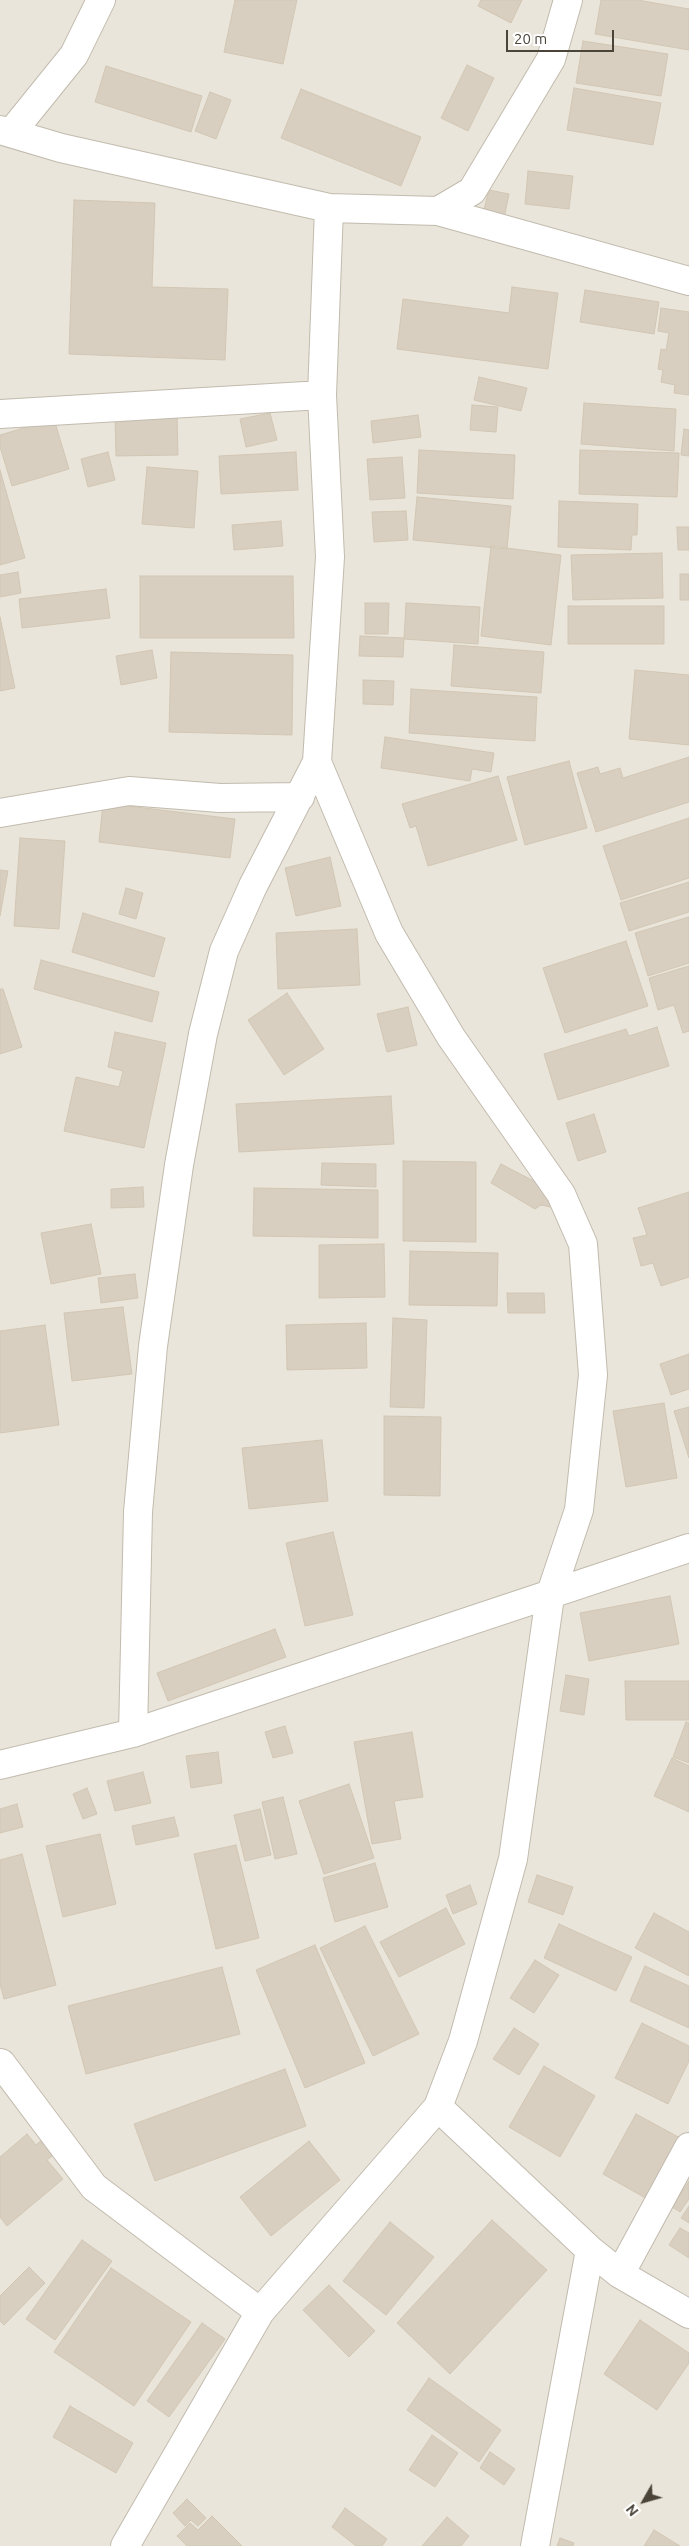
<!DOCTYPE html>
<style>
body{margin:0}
#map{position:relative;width:689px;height:2546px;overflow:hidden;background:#f6f3ec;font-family:Ubuntu,sans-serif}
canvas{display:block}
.north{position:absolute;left:619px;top:2476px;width:50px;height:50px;-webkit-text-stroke:4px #fff;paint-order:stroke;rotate:232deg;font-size:14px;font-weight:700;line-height:20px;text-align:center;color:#4b4439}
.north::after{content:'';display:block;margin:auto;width:18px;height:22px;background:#4b4439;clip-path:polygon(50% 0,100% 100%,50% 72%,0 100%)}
.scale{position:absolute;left:506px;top:30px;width:108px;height:22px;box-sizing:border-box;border:2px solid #4b4439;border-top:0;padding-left:6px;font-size:15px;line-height:18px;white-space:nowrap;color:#4b4439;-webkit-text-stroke:4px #fff;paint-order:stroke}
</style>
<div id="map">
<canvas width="689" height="2546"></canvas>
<div class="north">N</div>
<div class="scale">20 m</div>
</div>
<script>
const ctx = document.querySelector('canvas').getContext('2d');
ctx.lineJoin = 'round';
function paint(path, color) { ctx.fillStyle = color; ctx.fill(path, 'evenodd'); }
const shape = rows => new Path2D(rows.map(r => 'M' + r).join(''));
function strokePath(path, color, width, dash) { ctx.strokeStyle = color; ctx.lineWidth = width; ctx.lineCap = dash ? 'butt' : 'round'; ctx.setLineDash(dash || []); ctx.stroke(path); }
paint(shape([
 [0,0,689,0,689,2546,0,2546]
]), '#eae5da');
const building = shape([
 [235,0,297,0,283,64,224,52,235,0],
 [481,0,522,0,511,23,478,6,481,0],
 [601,0,638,0,689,9,689,50,595,34,601,0],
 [583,41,668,54,661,96,576,83,583,41],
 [467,65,494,78,468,131,441,118,467,65],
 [106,66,202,96,191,132,95,102,106,66],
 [574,88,661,103,653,145,567,130,574,88],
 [301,89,421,137,401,186,281,138,301,89],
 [210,92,231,100,216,139,195,131,210,92],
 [528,171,573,176,569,209,525,204,528,171],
 [489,190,509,194,504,218,483,213,489,190],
 [74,200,155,203,152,287,228,289,225,360,69,354,74,200],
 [512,287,558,293,548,369,397,349,403,299,509,313,512,287],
 [585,290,659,302,654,334,580,322,585,290],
 [661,308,689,312,689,395,674,393,675,385,661,382,663,370,658,369,661,349,666,350,669,333,658,331,661,308],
 [479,377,527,388,521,411,474,400,479,377],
 [584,403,676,409,674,451,581,444,584,403],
 [472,405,498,407,496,432,470,430,472,405],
 [270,413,277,440,246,447,240,419,270,413],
 [177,415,178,455,116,456,115,417,177,415],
 [418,415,421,437,373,443,371,421,418,415],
 [54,419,69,469,12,486,0,447,0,435,54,419],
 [684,429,689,430,689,456,681,455,684,429],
 [419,450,515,455,513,499,417,493,419,450],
 [580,450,679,453,677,497,579,494,580,450],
 [108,452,115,480,88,487,81,459,108,452],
 [296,452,298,490,221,494,219,456,296,452],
 [402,457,405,498,370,500,367,459,402,457],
 [147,467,198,471,194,528,142,524,147,467],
 [0,470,25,558,0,565,0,470],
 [417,497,511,506,507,549,413,540,417,497],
 [559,501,638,504,637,535,632,535,631,550,558,547,559,501],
 [406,511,408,540,374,542,372,512,406,511],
 [281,521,283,546,234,550,232,525,281,521],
 [677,527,689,527,689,550,678,550,677,527],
 [491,546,561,555,551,645,481,636,491,546],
 [662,553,663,598,573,600,571,555,662,553],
 [18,572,21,593,0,597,0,575,18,572],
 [680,574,689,574,689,600,680,600,680,574],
 [140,576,293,576,294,638,140,638,140,576],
 [106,589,110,618,22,628,19,599,106,589],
 [365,603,389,603,388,634,365,634,365,603],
 [406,603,480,607,478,644,404,639,406,603],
 [568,606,664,606,664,644,568,644,568,606],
 [0,617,15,688,0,691,0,617],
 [360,636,404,638,403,657,359,656,360,636],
 [454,645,544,652,541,693,451,686,454,645],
 [152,650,157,678,121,685,116,656,152,650],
 [171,652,293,655,292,735,169,732,171,652],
 [635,670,689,675,689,745,629,739,635,670],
 [363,680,394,681,393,705,363,704,363,680],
 [411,689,537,697,535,741,409,733,411,689],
 [385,737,494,753,491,772,472,769,470,781,381,768,385,737],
 [689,757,689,802,596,832,577,773,598,767,600,774,620,768,623,778,689,757],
 [569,761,587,828,525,845,507,777,569,761],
 [498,776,517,840,428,866,416,826,410,828,402,804,498,776],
 [103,803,235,819,230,858,99,842,103,803],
 [689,818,689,878,621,900,603,846,689,818],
 [20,838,65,841,59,929,14,926,20,838],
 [330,857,341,906,296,916,285,868,330,857],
 [0,870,8,871,0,916,0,870],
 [689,882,689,912,629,931,620,903,689,882],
 [126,888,143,893,136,919,119,914,126,888],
 [83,913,165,938,154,977,72,952,83,913],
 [689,917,689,963,648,976,635,933,689,917],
 [357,929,360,985,278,989,276,933,357,929],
 [626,941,648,1006,565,1033,543,968,626,941],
 [41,960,159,992,152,1022,34,989,41,960],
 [689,966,689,1031,683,1033,674,1005,658,1010,649,978,689,966],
 [0,989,3,989,22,1047,0,1054,0,989],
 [287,993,324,1049,284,1075,248,1020,287,993],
 [408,1007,417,1045,387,1052,377,1014,408,1007],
 [657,1027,669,1066,558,1100,544,1054,626,1029,629,1036,657,1027],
 [115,1032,166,1043,144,1148,64,1131,76,1077,119,1087,123,1071,108,1067,115,1032],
 [391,1096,394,1144,239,1152,236,1104,391,1096],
 [594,1114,606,1152,578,1161,566,1123,594,1114],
 [403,1161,476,1162,476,1242,403,1241,403,1161],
 [322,1163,376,1164,376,1187,321,1185,322,1163],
 [501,1164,553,1191,555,1208,541,1205,535,1209,491,1183,501,1164],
 [143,1187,144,1207,111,1208,111,1189,143,1187],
 [254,1188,378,1190,378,1238,253,1236,254,1188],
 [689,1192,689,1277,661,1286,653,1263,641,1266,633,1238,647,1235,638,1208,689,1192],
 [91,1224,101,1274,51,1284,41,1233,91,1224],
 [384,1244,385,1297,319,1298,319,1245,384,1244],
 [410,1251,498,1253,497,1306,409,1305,410,1251],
 [135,1274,138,1298,101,1303,98,1278,135,1274],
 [507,1293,544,1293,545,1313,508,1313,507,1293],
 [123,1307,132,1374,72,1381,64,1313,123,1307],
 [393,1318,427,1320,424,1408,390,1407,393,1318],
 [366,1323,367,1368,287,1370,286,1325,366,1323],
 [45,1325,59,1425,0,1433,0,1331,45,1325],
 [689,1354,689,1389,671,1395,660,1364,689,1354],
 [664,1403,677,1478,626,1487,613,1411,664,1403],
 [689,1407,689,1458,674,1411,689,1407],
 [384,1416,441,1417,440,1496,384,1495,384,1416],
 [322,1440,328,1501,249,1509,242,1448,322,1440],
 [333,1532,353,1615,305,1626,286,1543,333,1532],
 [670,1596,679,1644,589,1661,580,1613,670,1596],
 [275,1629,286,1657,168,1701,157,1673,275,1629],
 [566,1675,589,1679,584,1715,560,1711,566,1675],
 [625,1681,689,1681,689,1720,626,1720,625,1681],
 [686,1722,689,1723,689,1763,673,1757,686,1722],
 [285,1726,293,1753,273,1758,265,1732,285,1726],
 [412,1732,423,1797,394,1801,401,1839,372,1844,354,1742,412,1732],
 [218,1752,222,1783,191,1788,186,1756,218,1752],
 [672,1758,689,1766,689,1812,654,1796,672,1758],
 [143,1772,151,1803,115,1811,107,1781,143,1772],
 [349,1784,374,1858,324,1874,299,1801,349,1784],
 [87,1788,97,1814,83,1819,73,1794,87,1788],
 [283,1797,297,1854,275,1859,262,1802,283,1797],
 [17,1804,23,1827,0,1833,0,1809,17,1804],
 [260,1809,271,1855,245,1861,234,1815,260,1809],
 [174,1817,179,1836,136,1845,132,1826,174,1817],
 [100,1834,116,1904,63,1917,46,1846,100,1834],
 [236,1845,259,1938,216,1949,194,1854,236,1845],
 [22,1854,56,1985,4,1999,0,1984,0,1860,22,1854],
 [375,1863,388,1907,335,1922,323,1878,375,1863],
 [537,1875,573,1887,563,1915,528,1902,537,1875],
 [470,1885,477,1904,453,1914,446,1895,470,1885],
 [446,1908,465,1944,399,1977,380,1942,446,1908],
 [654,1913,689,1932,689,1976,635,1948,654,1913],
 [559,1924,632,1957,616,1991,544,1958,559,1924],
 [365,1926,419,2034,373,2056,320,1948,365,1926],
 [315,1945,365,2063,305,2088,256,1970,315,1945],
 [535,1960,559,1975,534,2013,510,1998,535,1960],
 [645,1966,689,1986,689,2028,630,2001,645,1966],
 [222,1967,240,2034,86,2074,68,2006,222,1967],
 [642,2023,689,2046,689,2061,668,2104,615,2078,642,2023],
 [514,2028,539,2044,519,2075,493,2059,514,2028],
 [544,2066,595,2096,560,2157,509,2127,544,2066],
 [285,2069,306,2126,155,2181,134,2124,285,2069],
 [636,2114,682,2139,649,2200,603,2174,636,2114],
 [27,2134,36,2145,45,2137,57,2152,47,2160,63,2179,7,2226,0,2217,0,2157,27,2134],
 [309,2141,340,2180,271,2236,240,2197,309,2141],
 [689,2181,689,2199,680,2212,672,2207,689,2181],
 [689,2206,689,2223,681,2218,689,2206],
 [492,2220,547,2270,450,2374,397,2323,492,2220],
 [390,2222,434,2257,386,2315,343,2281,390,2222],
 [680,2228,689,2233,689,2258,669,2245,680,2228],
 [82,2240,112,2261,55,2340,26,2319,82,2240],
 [29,2267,45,2283,4,2325,0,2321,0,2296,29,2267],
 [111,2268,191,2322,134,2406,54,2352,111,2268],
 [329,2285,375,2331,349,2357,303,2310,329,2285],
 [640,2320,689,2353,689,2363,657,2410,604,2374,640,2320],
 [202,2323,225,2339,169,2417,147,2401,202,2323],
 [429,2378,501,2430,479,2462,407,2410,429,2378],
 [70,2406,133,2443,116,2473,53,2437,70,2406],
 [432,2435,458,2453,435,2487,409,2470,432,2435],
 [490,2452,515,2469,504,2485,480,2468,490,2452],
 [187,2499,206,2518,198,2526,191,2520,185,2526,173,2513,187,2499],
 [345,2508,387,2539,382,2546,356,2546,332,2527,345,2508],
 [212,2516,242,2546,187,2546,177,2536,190,2523,198,2530,212,2516],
 [447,2517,469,2536,461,2546,422,2546,447,2517],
 [654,2530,680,2546,644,2546,654,2530],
 [560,2538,574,2543,573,2546,557,2546,560,2538]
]);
paint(building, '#d8cfc1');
strokePath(building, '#d3c7b4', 1);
const minor = shape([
 [0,130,61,148,329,208,438,211,689,281],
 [11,133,74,55,101,0],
 [438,211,472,191,551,59,568,0],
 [0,414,322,395],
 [0,813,129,791,220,798,300,797],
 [133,1733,138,1512,153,1346,179,1165,203,1034,224,951,253,886,317,762],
 [0,1765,133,1733,689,1548],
 [1,2063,94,2187,260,2312],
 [438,2107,590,2250,620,2274,689,2314],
 [620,2274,689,2147],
 [125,2546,260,2312,438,2107,463,2041,513,1859,550,1596,579,1510,593,1375,583,1244,561,1194,451,1037,389,933,317,762,330,557,322,395,329,208],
 [535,2546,590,2250]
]);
strokePath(minor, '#c2bbae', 30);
strokePath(minor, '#fff', 28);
</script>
